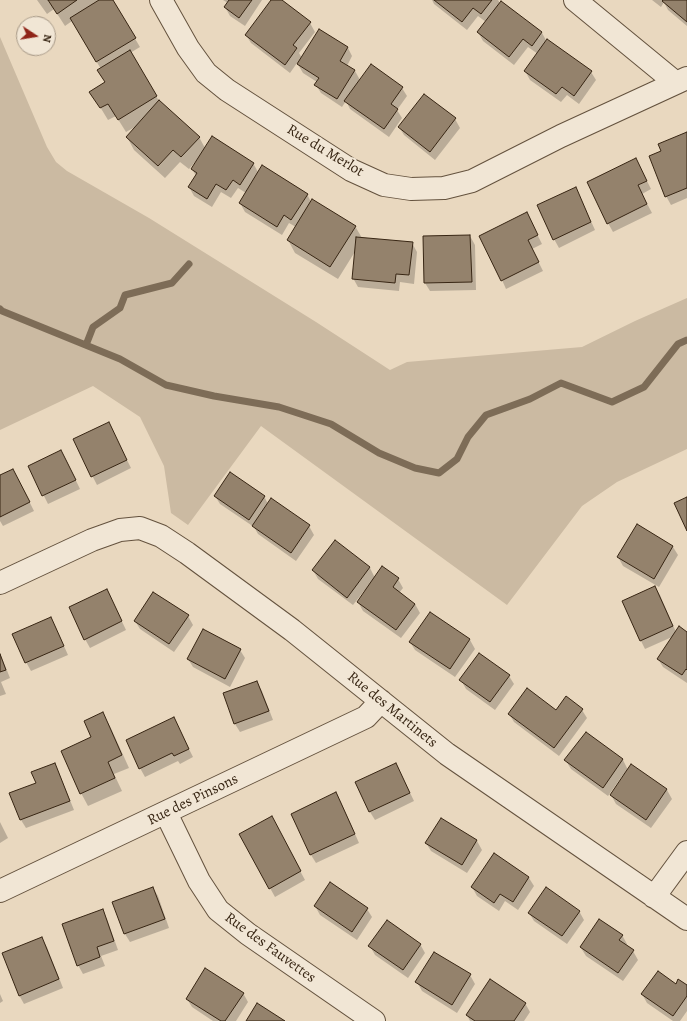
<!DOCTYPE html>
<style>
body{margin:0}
#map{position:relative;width:687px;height:1021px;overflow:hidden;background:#e9d8bf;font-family:Alegreya,serif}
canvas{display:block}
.north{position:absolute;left:16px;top:16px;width:40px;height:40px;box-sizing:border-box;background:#f1e6d5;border:1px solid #a79987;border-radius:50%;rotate:102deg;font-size:11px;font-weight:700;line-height:16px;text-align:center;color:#372513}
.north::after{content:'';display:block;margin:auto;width:14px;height:18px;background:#8f2418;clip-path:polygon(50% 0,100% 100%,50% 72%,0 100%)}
</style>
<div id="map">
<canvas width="687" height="1021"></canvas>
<div class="north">N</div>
</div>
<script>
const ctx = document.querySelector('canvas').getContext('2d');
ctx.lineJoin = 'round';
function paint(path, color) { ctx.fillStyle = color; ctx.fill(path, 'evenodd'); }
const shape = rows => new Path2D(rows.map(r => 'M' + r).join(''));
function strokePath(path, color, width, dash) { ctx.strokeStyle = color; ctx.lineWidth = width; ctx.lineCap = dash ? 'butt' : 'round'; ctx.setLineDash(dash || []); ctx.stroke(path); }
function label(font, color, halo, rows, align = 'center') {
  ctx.font = font + ' Alegreya,serif'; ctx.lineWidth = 4; ctx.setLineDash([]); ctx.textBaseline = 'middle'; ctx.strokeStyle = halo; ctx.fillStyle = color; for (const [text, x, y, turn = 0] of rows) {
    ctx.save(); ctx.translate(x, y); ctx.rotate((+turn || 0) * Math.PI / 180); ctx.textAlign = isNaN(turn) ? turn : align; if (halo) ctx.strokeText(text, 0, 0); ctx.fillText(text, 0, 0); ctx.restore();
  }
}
paint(shape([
 [0,37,47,147,56,162,67,171,149,218,316,322,390,370,407,362,582,347,635,321,687,298,687,449,617,482,582,506,507,605,261,426,188,525,171,513,164,466,140,417,93,386,0,430]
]), '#cbbaa2');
paint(shape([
 [37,0,112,0,140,47,130,53,159,101,199,137,205,148,253,163,258,172,307,194,311,202,355,226,362,238,412,243,417,252,414,284,400,282,399,291,358,287,353,278,356,250,338,279,295,253,288,240,296,227,289,223,282,235,245,212,240,203,246,193,238,188,231,198,221,192,212,207,194,196,189,187,196,176,192,169,197,162,196,161,189,169,180,162,165,178,134,150,127,137,137,126,126,132,116,116,108,120,91,92,106,83,101,69,72,21,65,26,54,9,47,14],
 [223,0,262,0,245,26,230,16,225,7,228,3],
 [273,0,280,0,310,23,315,32,299,53,302,58,348,48,352,56,347,66,355,71,360,80,402,88,407,96,397,110,402,118,389,137,350,109,346,101,342,107,321,93,316,85,317,82,303,73,297,63,290,73,251,43,246,35],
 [432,0,498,0,500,3,501,2,542,33,547,42,591,72,596,80,579,104,567,95,561,102,530,80,525,71,538,54,528,47,514,65,483,41,478,32,486,22,478,16,467,30,434,4],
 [652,0,687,0,687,26,668,10,664,2,661,7],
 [455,119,460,128,435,160,404,135,399,127],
 [687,133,687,198,671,205,666,196,662,152],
 [640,167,651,189,642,194,652,213,613,232,608,223],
 [580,197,595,230,559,248,554,239],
 [531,222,542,244,532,249,543,271,506,289,502,280],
 [470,236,475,245,476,290,430,291,425,283],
 [113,432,131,468,97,485,74,440],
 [66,460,80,489,48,504,29,466],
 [0,477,18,479,34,511,3,526,0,521],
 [215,496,264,496,268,504,309,526,314,535,296,561,258,534,254,527,220,504],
 [637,525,673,547,678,555,659,587,623,566,618,557],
 [335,541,370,568,375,578,398,579,403,588,399,593,415,604,420,613,401,638,363,611,358,602,365,592,364,591,353,605,318,579,313,570],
 [655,587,660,595,676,632,687,633,687,683,663,667,658,659,672,637,645,649,641,641,623,601],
 [107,590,126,630,90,648,85,639],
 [430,613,470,640,475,649,455,677,415,650,410,642],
 [188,616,193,625,174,652,140,629,135,621],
 [50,618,55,626,68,655,31,671,26,662],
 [240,650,245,658,230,687,193,667,188,659],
 [0,653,10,678,1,682,6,694,0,696],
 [509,676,514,684,495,710,466,689,461,680],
 [257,682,262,691,273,720,240,732,235,724,224,694],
 [582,710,587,718,559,756,514,722,509,714],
 [103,714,110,726,129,768,114,774,122,791,88,806,81,793,93,738],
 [174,719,193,757,180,764,178,761,145,777,140,768],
 [586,733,623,760,628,770,632,766,667,790,672,799,651,828,616,804,611,795,625,776,623,775,608,796,571,769,566,761],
 [55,764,59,773,74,810,26,828,21,820,11,794,37,784],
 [400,772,414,801,375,820,370,812],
 [336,794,341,802,359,843,316,863,311,855,292,814],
 [441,819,477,841,482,850,467,873,431,851,426,843],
 [0,822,8,838,0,843],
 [276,826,305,880,275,897,270,888],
 [495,855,529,878,534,886,518,910,505,901,499,911,477,896,472,887],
 [153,888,158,896,169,928,130,942,125,934,114,902],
 [315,906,367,909,372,917,357,940,320,915],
 [102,911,107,919,118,950,101,956,105,966,83,974,78,965],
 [579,911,584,920,567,944,534,921,529,913],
 [622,935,627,944,626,946,633,951,638,960,623,981,586,956,581,948],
 [42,938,47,947,63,988,24,1004,19,995],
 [420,944,425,953,408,978,375,955,370,946],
 [470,975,475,984,457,1013,422,991,417,982],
 [676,985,687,987,687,1011,680,1021,673,1021,647,1003,642,994],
 [243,993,248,1002,236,1021,213,1021,192,1007,187,999],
 [0,994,3,1001,0,1003],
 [525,1003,530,1012,524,1021,470,1021,467,1015]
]), '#0003');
strokePath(shape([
 [0,309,2,311,120,359,166,385,214,396,279,407,331,424,379,453,415,468,439,473,457,459,468,437,486,415,530,399,561,383,612,402,644,387,678,344,687,340],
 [86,345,93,327,120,308,125,295,172,283,189,264]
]), '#7d6c57', 7);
const building = shape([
 [48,0,77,0,57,14,48,0],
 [99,0,113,0,136,38,96,62,70,18,99,0],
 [229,0,252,0,239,18,224,7,229,0],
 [271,0,282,0,311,22,293,45,297,48,285,65,245,35,271,0],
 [434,0,492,0,481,14,473,8,462,22,434,0],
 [663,0,687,0,687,22,662,1,663,0],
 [501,1,542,32,532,46,523,39,509,57,477,32,501,1],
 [319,29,348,47,340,61,355,70,337,99,314,85,319,78,297,64,319,29],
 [547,39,592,71,574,96,562,87,556,94,524,71,547,39],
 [130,50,157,96,118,120,108,104,100,108,89,92,105,82,97,70,130,50],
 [371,64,403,87,391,104,398,109,384,129,344,101,371,64],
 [424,94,456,118,430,152,398,127,424,94],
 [159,100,200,137,181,157,173,150,158,166,126,137,159,100],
 [687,132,687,188,665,197,649,156,661,151,658,144,687,132],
 [212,136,254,163,240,185,233,180,226,190,216,184,207,199,188,187,197,173,191,169,212,136],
 [636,158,647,181,638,185,647,204,607,224,587,182,636,158],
 [262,165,308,194,291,220,284,215,277,227,239,203,262,165],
 [576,187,591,222,553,240,537,205,576,187],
 [312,199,356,226,330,267,287,240,312,199],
 [527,212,538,235,528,240,539,262,501,281,479,236,527,212],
 [470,235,472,282,424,283,423,236,470,235],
 [356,237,413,242,409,275,396,274,395,283,352,279,356,237],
 [109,422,127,460,91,477,73,439,109,422],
 [61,450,76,480,42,496,28,466,61,450],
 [13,469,30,502,0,517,0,475,13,469],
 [230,472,265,496,249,520,214,496,230,472],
 [687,497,687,531,674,503,687,497],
 [271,498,310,525,291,553,252,526,271,498],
 [637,524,673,546,654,579,617,557,637,524],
 [335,540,370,567,347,598,312,570,335,540],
 [382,566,399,578,393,587,415,604,396,630,357,602,382,566],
 [655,586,673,626,640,641,622,601,655,586],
 [107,589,122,621,84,640,69,607,107,589],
 [153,592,189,615,169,644,134,621,153,592],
 [430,612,470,639,450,669,409,642,430,612],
 [51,617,64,646,25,663,12,634,51,617],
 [679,626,687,632,687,670,686,669,682,675,657,659,679,626],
 [203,629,241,649,225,679,187,659,203,629],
 [479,653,510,675,490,702,459,680,479,653],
 [0,654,6,670,0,672,0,654],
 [257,681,269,711,234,724,223,693,257,681],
 [527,688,556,710,566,696,583,709,554,748,508,714,527,688],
 [103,712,122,755,108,762,115,778,80,794,61,751,91,737,84,721,103,712],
 [174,717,189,749,174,756,172,753,139,769,126,740,174,717],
 [586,732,623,759,603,788,564,760,586,732],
 [55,763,70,801,20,820,9,793,36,783,31,772,55,763],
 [396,763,410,793,369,812,355,782,396,763],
 [631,764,667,789,646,820,610,795,631,764],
 [336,792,355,834,310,855,291,814,336,792],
 [272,816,301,871,269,889,239,834,272,816],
 [441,818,477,840,462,865,425,843,441,818],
 [494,853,529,877,513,902,500,894,494,903,471,887,494,853],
 [330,882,368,908,352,932,314,906,330,882],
 [153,887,165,919,124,934,112,902,153,887],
 [546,887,580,911,562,936,528,913,546,887],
 [103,909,114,941,97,947,100,957,77,966,62,924,103,909],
 [599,919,623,935,619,940,634,950,618,973,580,947,599,919],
 [387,920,421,944,403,970,368,946,387,920],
 [42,937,59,979,19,996,2,953,42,937],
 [434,952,471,974,452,1005,415,982,434,952],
 [205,968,244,993,225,1021,221,1021,186,999,205,968],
 [658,971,676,984,678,979,687,985,687,996,673,1016,641,994,658,971],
 [490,979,526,1003,514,1021,475,1021,466,1015,490,979],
 [257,1003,285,1021,246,1021,257,1003]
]);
paint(building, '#94826c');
strokePath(building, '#372513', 1);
const minor = shape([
 [161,0,188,48,206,73,227,90,351,170,384,185,411,189,444,188,472,181,561,136,687,78],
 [575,0,676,83],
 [0,583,92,540,120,530,140,528,161,536,187,553,292,630,447,754,687,919],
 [166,813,199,881,218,910,248,934,374,1021],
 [0,891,366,717,381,701],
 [654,897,687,852]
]);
strokePath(minor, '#64523e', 24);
strokePath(minor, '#f1e6d5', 22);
label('15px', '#372513', '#f1e6d5', [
 ["Rue du Merlot",325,151,31],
 ["Rue des Martinets",392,710,39],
 ["Rue des Pinsons",193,800,-26],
 ["Rue des Fauvettes",270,948,36]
]);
</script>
